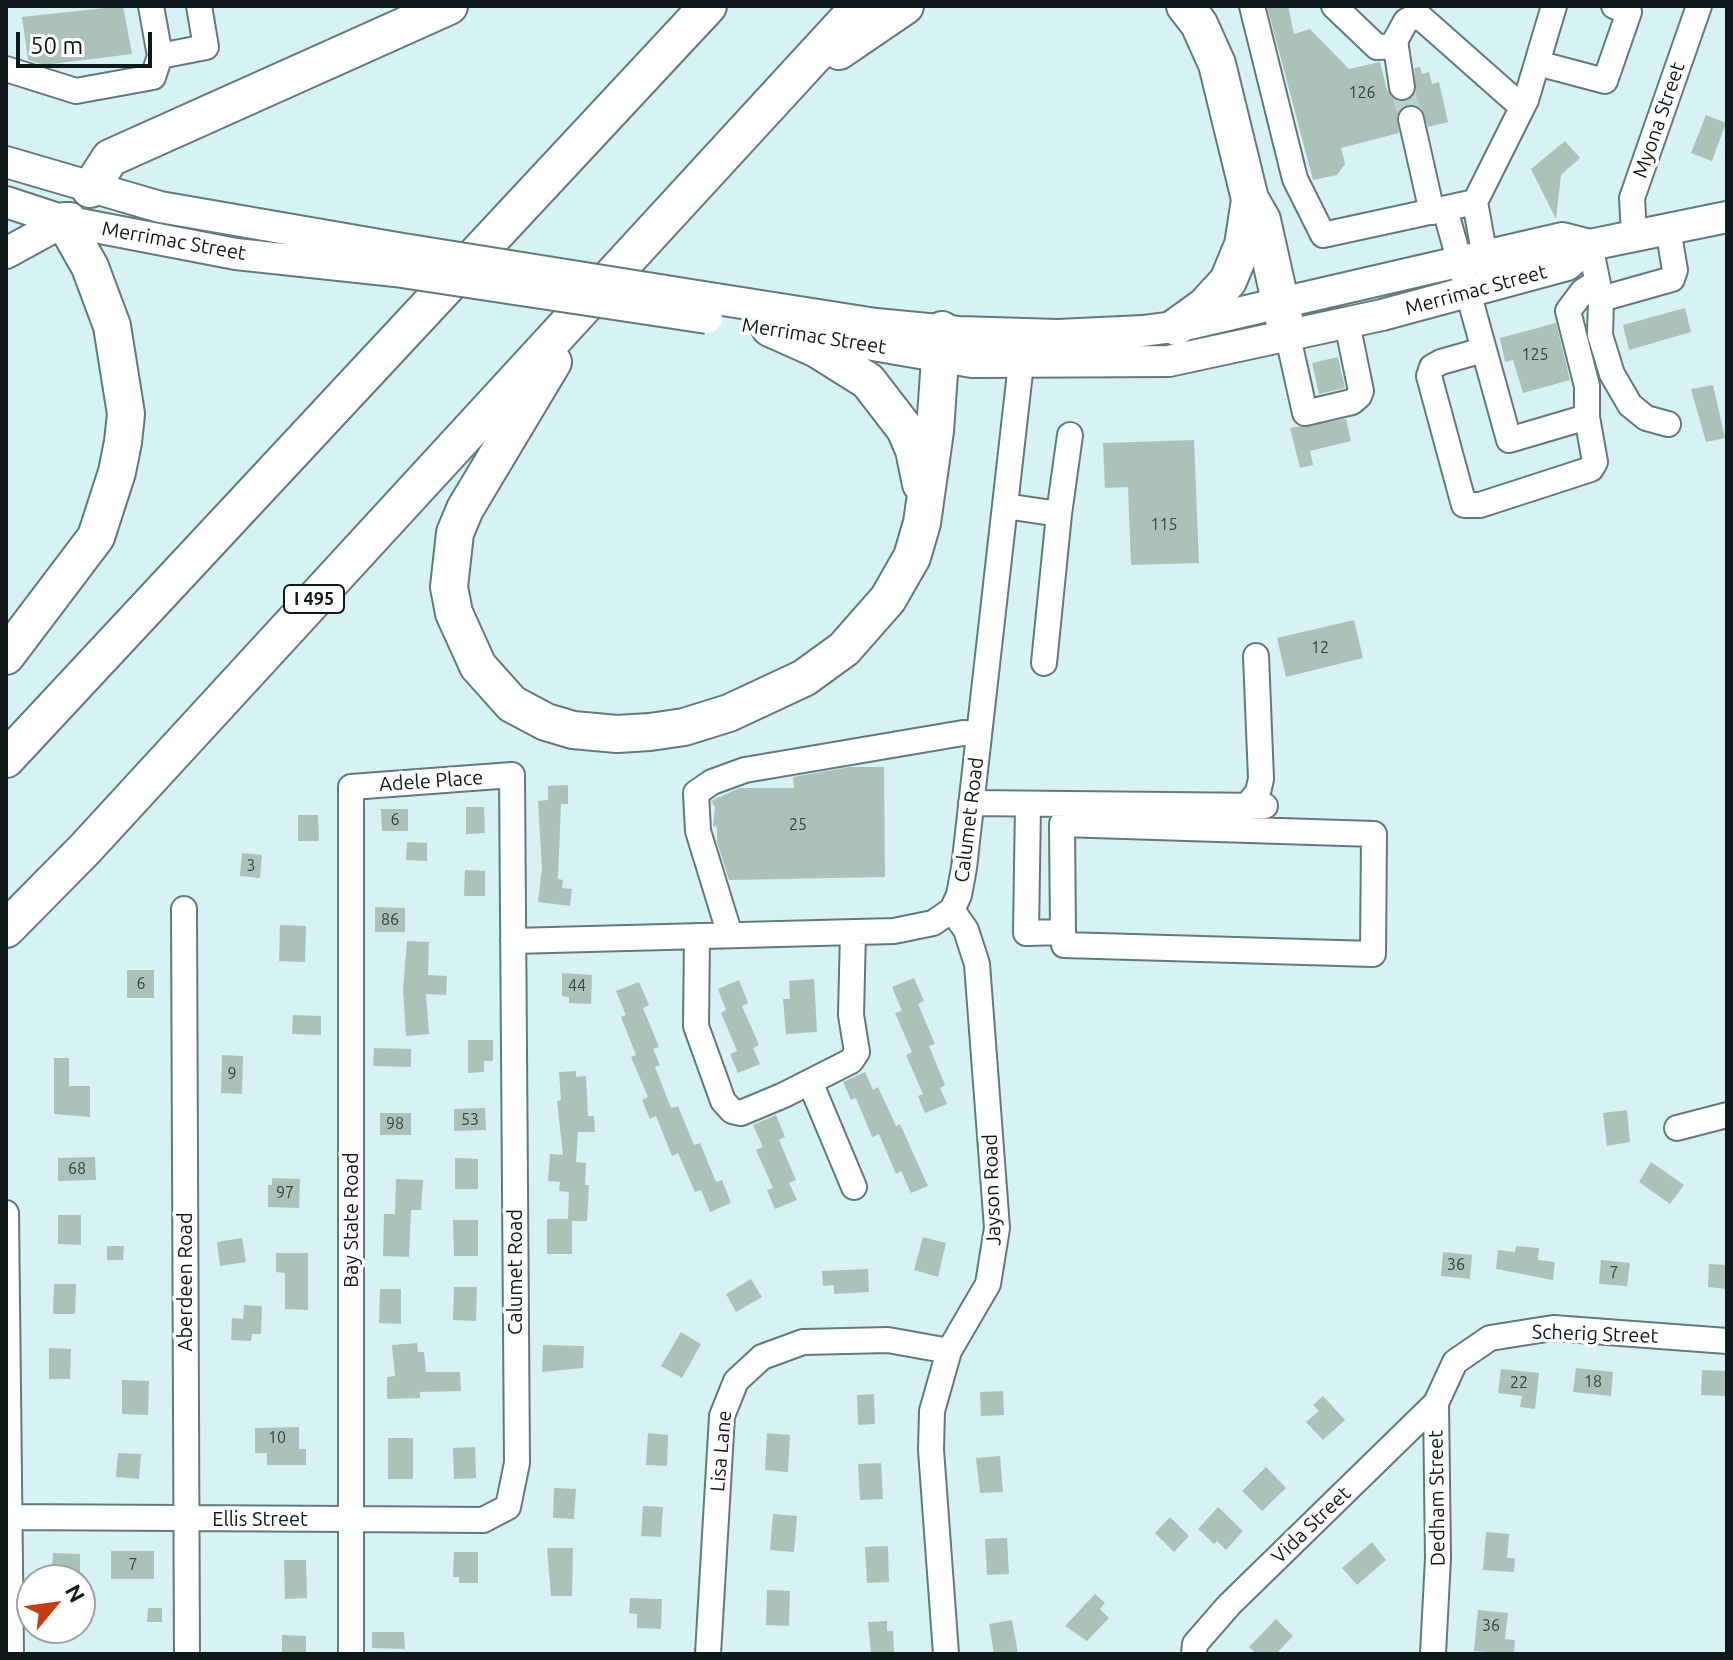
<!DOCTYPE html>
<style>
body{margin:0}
#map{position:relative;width:1733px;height:1660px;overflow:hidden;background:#d7f2f4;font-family:Ubuntu,sans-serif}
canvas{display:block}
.frame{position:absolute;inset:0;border:8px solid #0f191a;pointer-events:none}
.north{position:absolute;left:16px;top:1564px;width:80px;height:80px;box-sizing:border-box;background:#fff;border:2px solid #9fa3a3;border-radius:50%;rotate:61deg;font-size:22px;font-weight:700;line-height:32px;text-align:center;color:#0f191a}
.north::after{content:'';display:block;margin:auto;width:28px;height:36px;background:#c53d11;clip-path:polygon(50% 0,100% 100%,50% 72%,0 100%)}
.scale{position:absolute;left:16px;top:32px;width:136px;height:36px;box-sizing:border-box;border:4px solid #0f191a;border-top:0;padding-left:10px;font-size:24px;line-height:28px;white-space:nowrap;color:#0f191a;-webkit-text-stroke:6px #fff;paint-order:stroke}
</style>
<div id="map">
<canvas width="1733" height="1660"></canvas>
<div class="frame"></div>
<div class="north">N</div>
<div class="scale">50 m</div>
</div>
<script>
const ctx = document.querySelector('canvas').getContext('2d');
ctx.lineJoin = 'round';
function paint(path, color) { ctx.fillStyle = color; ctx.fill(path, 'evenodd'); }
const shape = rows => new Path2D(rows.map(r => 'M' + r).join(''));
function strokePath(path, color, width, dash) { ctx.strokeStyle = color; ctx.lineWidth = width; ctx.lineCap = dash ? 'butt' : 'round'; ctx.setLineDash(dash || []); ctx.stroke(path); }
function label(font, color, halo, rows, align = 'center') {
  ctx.font = font + ' Ubuntu,sans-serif'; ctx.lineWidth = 7; ctx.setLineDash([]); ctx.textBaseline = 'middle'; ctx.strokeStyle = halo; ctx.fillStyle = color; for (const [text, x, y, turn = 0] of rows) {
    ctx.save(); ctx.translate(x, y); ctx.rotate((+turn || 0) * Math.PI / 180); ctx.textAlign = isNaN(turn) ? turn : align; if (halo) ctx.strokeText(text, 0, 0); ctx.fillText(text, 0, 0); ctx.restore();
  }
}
paint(shape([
 [123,6,132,54,44,65,28,60,22,17],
 [1267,6,1288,6,1294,34,1310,29,1349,69,1380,62,1387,90,1396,101,1405,102,1416,93,1414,68,1420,67,1422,74,1429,72,1432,84,1439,82,1448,122,1428,127,1421,108,1407,105,1397,115,1399,133,1341,148,1345,164,1337,175,1313,180],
 [1706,115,1726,123,1712,161,1691,153],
 [1565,141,1580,158,1561,175,1556,219,1531,169],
 [1685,308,1691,332,1629,350,1623,325],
 [1556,323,1570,380,1523,393,1513,360,1505,362,1500,338],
 [1338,357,1345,388,1319,394,1312,363],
 [1713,385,1725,438,1706,442,1691,389],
 [1346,419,1351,441,1310,451,1313,465,1300,468,1290,428],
 [1194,440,1199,563,1131,565,1128,487,1105,488,1103,443],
 [1354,620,1363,658,1286,677,1277,638],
 [850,767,884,767,885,877,729,880,717,842,717,827,713,826,715,807,711,801,739,788,794,788,793,777],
 [568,785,568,804,561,804,558,879,563,880,562,888,572,889,570,906,538,902,542,868,538,801,548,800,548,786],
 [466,807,484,807,485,833,466,834],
 [381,809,408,809,408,831,382,831],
 [298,815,318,815,319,841,298,841],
 [407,842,427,843,427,861,406,860],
 [242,853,262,855,260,878,240,876],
 [465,870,485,871,485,896,464,896],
 [375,907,405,908,405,932,375,932],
 [280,925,306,926,305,962,279,961],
 [407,941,429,942,428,975,447,976,446,995,426,994,429,1034,406,1036,403,989],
 [127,970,154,970,154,998,127,998],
 [562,973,592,975,591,1004,569,1003,569,997,562,996],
 [914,978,924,1001,918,1004,935,1044,929,1046,945,1085,940,1088,947,1104,925,1113,918,1096,923,1094,906,1055,912,1052,895,1013,902,1011,892,987],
 [814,979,817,1032,786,1034,783,999,790,999,789,981],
 [739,980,748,1003,742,1006,759,1045,753,1048,760,1064,738,1073,730,1054,737,1051,721,1013,726,1010,718,989],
 [639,982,649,1005,643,1008,659,1047,653,1049,660,1065,655,1067,671,1108,678,1106,694,1145,700,1143,716,1182,722,1180,731,1203,710,1212,701,1190,695,1192,678,1153,672,1156,656,1116,650,1119,642,1100,648,1097,631,1057,636,1055,621,1017,626,1015,616,991],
 [293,1015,321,1016,321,1035,292,1034],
 [468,1040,493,1040,493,1061,484,1061,484,1072,468,1073],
 [374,1048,411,1049,411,1067,373,1066],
 [222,1055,243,1056,242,1094,221,1093],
 [54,1058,69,1058,69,1086,90,1086,90,1117,54,1114],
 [576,1071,576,1077,586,1076,588,1116,594,1116,595,1132,578,1132,576,1162,586,1163,585,1185,589,1185,587,1221,572,1221,572,1254,547,1254,547,1219,568,1219,569,1192,559,1191,560,1182,548,1181,550,1154,563,1155,557,1101,561,1100,559,1072],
 [865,1072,873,1090,878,1087,896,1126,900,1124,928,1186,911,1193,901,1171,896,1174,879,1134,872,1137,856,1098,851,1100,843,1082],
 [485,1108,486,1130,454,1131,454,1109],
 [1627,1110,1630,1142,1607,1146,1603,1113],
 [380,1113,411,1113,411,1135,380,1135],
 [776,1115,785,1137,779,1140,796,1180,789,1183,797,1200,775,1209,767,1190,773,1188,756,1150,763,1147,753,1125],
 [95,1157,96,1180,58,1181,58,1158],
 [455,1158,478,1159,478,1189,455,1189],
 [1651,1162,1684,1185,1670,1204,1639,1182],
 [272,1178,300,1179,299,1208,268,1207,268,1185,272,1185],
 [396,1179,423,1180,421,1210,411,1210,409,1257,383,1256,384,1214,395,1214],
 [58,1215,81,1215,81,1245,58,1244],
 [453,1220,478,1220,478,1256,454,1256],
 [923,1237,946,1243,938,1277,914,1270],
 [242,1238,246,1262,220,1266,217,1242],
 [107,1246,124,1246,123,1260,107,1260],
 [1516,1246,1539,1248,1538,1260,1555,1262,1553,1280,1496,1269,1498,1250,1515,1252],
 [1443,1252,1472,1255,1470,1279,1441,1276],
 [276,1253,308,1253,308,1310,285,1309,285,1273,276,1272],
 [1601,1260,1630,1263,1627,1286,1599,1284],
 [1709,1264,1727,1265,1727,1289,1708,1287],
 [868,1269,869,1292,834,1294,834,1285,823,1286,822,1271],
 [751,1279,762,1297,736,1312,726,1294],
 [54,1284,76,1284,75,1314,53,1314],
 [454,1287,477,1287,476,1321,453,1320],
 [380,1289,401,1289,401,1324,379,1323],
 [244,1305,262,1306,261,1334,252,1334,251,1341,231,1340,232,1318,243,1319],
 [681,1332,701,1344,682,1378,661,1366],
 [417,1343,418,1352,424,1352,426,1372,460,1372,461,1391,420,1392,420,1398,387,1399,387,1377,395,1376,392,1345],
 [543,1345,584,1346,583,1368,542,1372],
 [49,1348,71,1349,70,1379,49,1379],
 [1576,1368,1613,1372,1611,1396,1573,1392],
 [1501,1369,1539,1373,1535,1409,1520,1407,1522,1396,1498,1393],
 [1702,1370,1727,1371,1727,1396,1701,1395],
 [122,1380,149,1381,148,1415,122,1414],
 [1003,1391,1004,1415,981,1416,980,1392],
 [874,1394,875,1424,858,1425,857,1395],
 [1323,1396,1345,1420,1323,1440,1306,1422,1319,1411,1313,1405],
 [299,1427,299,1449,306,1449,306,1465,267,1465,267,1453,255,1453,255,1428],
 [648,1433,668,1435,667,1466,646,1465],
 [767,1433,790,1435,788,1472,765,1470],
 [388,1438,413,1438,413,1479,388,1479],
 [475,1447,476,1478,454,1479,453,1448],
 [118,1453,141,1454,139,1479,116,1477],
 [1000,1456,1003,1492,980,1493,976,1458],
 [881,1463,883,1499,860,1500,858,1464],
 [1266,1467,1286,1488,1262,1511,1242,1491],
 [554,1488,576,1489,574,1519,553,1518],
 [643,1506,663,1507,661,1537,641,1536],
 [1218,1507,1243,1531,1226,1550,1217,1541,1214,1544,1198,1529],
 [773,1514,797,1516,794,1552,770,1550],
 [1170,1517,1189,1536,1174,1552,1155,1533],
 [1486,1532,1509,1534,1507,1558,1515,1558,1514,1572,1483,1570],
 [1007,1538,1009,1574,987,1575,985,1539],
 [1372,1542,1386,1560,1357,1585,1342,1568],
 [888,1546,889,1582,867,1583,865,1547],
 [547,1548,573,1548,572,1596,551,1596],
 [111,1551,154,1551,154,1579,111,1579],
 [454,1552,478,1552,478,1583,459,1583,459,1577,453,1577],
 [53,1553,80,1554,80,1573,52,1573],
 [284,1560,306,1560,307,1598,285,1599],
 [767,1590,790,1591,789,1626,766,1625],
 [1095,1594,1105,1603,1100,1609,1109,1618,1087,1641,1065,1626],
 [630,1598,662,1599,661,1629,637,1628,637,1614,629,1613],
 [148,1608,162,1608,162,1622,147,1622],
 [1478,1610,1508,1613,1505,1639,1515,1640,1514,1654,1474,1651],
 [1276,1619,1293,1636,1276,1654,1257,1654,1249,1647],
 [1012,1620,1018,1654,994,1654,989,1624],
 [887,1621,887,1631,893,1631,894,1654,871,1654,868,1622],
 [372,1632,404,1632,405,1649,372,1648],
 [282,1635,306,1636,306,1654,282,1654]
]), '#abc2b9');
strokePath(shape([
 [1402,87,1411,119]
]), '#b9d1d3', 24, [24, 12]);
const minor = shape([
 [1252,6,1295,179,1323,235,1475,202],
 [1334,6,1377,47,1396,46],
 [160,56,206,47,199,6],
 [1537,63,1605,81,1629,12,1614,6],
 [6,69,76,91,153,77,160,56,151,6],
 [1402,87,1395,41,1406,21,1418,15,1522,107],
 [1411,119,1432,212],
 [1445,209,1509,440,1587,417,1587,386,1568,311,1583,291,1597,282],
 [1634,235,1632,198,1699,6],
 [1590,245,1601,299,1600,335,1612,374,1630,405,1646,418,1668,424],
 [1488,274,1475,202,1526,100,1554,6],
 [1601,299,1672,279,1675,270,1668,229],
 [1288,337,1305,413,1352,402,1359,396,1361,391,1347,323],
 [1483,350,1441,362,1432,367,1429,376,1464,505,1480,505,1591,469,1595,462,1587,417],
 [1005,506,1059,514,1070,435],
 [1044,663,1059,514],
 [971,803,1265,806],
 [1028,804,1026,933,1063,932,1062,824,1374,834,1373,954,1064,945,1063,932],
 [1247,806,1258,792,1261,779,1256,656],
 [184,909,187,1654],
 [730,935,698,831,696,793,712,782,745,770,963,733,979,734],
 [697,936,696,1026,723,1101,732,1111,741,1113,784,1095,851,1061,857,1052,851,1015,853,932],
 [513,941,894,931,933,923,952,910,959,895,964,868,1023,346],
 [810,1082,854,1187],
 [1677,1128,1727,1115],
 [6,1213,11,1654],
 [6,1517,351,1519,483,1520,508,1507,517,1463,512,775,351,787,351,1654],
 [708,1654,722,1416,736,1381,762,1357,803,1342,888,1340,949,1351],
 [946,1654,931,1450,932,1411,949,1351,988,1284,997,1228,977,964,966,930,952,910],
 [1194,1654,1195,1644,1229,1605,1436,1403],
 [1433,1654,1438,1558,1436,1403,1455,1362,1490,1338,1553,1328,1727,1341]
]);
const major = shape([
 [6,162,160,207,397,248],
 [6,202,64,221,236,254,395,271],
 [6,253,70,218],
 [716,299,876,324,959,332,1058,335,1143,331,1181,326,1562,238,1590,245,1727,217],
 [838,339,972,362,1169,361,1382,315,1567,265,1590,245]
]);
const highway = shape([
 [1185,6,1199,24,1217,64,1250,199,1262,220,1288,337],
 [839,51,905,6],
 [90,189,110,158,449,6],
 [1176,327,1205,306,1228,281,1243,245,1250,200],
 [770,328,817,349,868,381,905,429,914,450,921,484],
 [553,362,465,509,455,533,449,587,454,613,478,666,512,704,546,722,573,730,617,734,650,732,684,727,729,713,804,678,844,649,888,599,912,557,922,523,935,431,942,330],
 [6,656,96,537,117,472,123,442,126,414,112,326,90,267,64,221],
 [6,759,708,6],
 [6,929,85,849,860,6]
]);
strokePath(minor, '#627a7c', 28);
strokePath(major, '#627a7c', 34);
strokePath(highway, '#627a7c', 40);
strokePath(minor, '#fff', 24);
strokePath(major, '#fff', 30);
strokePath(highway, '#fff', 36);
const majorBridge = shape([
 [397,248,716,299],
 [395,271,707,318]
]);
strokePath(majorBridge, '#627a7c', 34, []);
strokePath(majorBridge, '#fff', 30);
label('16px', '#364342', null, [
 ["126",1362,93],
 ["125",1535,355],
 ["115",1164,525],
 ["12",1320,648],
 ["6",395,820],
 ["25",798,825],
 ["3",251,866],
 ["86",390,920],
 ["6",141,984],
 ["44",577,986],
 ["9",232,1074],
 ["53",470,1120],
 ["98",395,1124],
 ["68",77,1169],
 ["97",285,1193],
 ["36",1456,1265],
 ["7",1614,1273],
 ["18",1593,1382],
 ["22",1519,1383],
 ["10",277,1438],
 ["7",133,1565],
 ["36",1491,1626]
]);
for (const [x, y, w] of [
 [314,599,60]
]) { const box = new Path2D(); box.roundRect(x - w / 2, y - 14, w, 28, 6); ctx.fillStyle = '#fff'; ctx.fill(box); strokePath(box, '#0f191a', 2); }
label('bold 18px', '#0f191a', null, [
 ["I 495",314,599]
]);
label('20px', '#0f191a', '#fff', [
 ["Myona Street",1659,120,-71],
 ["Merrimac Street",174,241,10],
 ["Merrimac Street",1476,290,-15],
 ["Merrimac Street",814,336,9],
 ["Adele Place",431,781,-4],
 ["Calumet Road",969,820,-83],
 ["Jayson Road",992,1190,-92],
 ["Bay State Road",351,1220,-90],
 ["Calumet Road",515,1272,-90],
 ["Aberdeen Road",185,1282,-90],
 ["Scherig Street",1595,1334,2],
 ["Lisa Lane",721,1451,-85],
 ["Dedham Street",1437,1498,-91],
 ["Ellis Street",260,1519],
 ["Vida Street",1311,1525,-44]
]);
</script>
